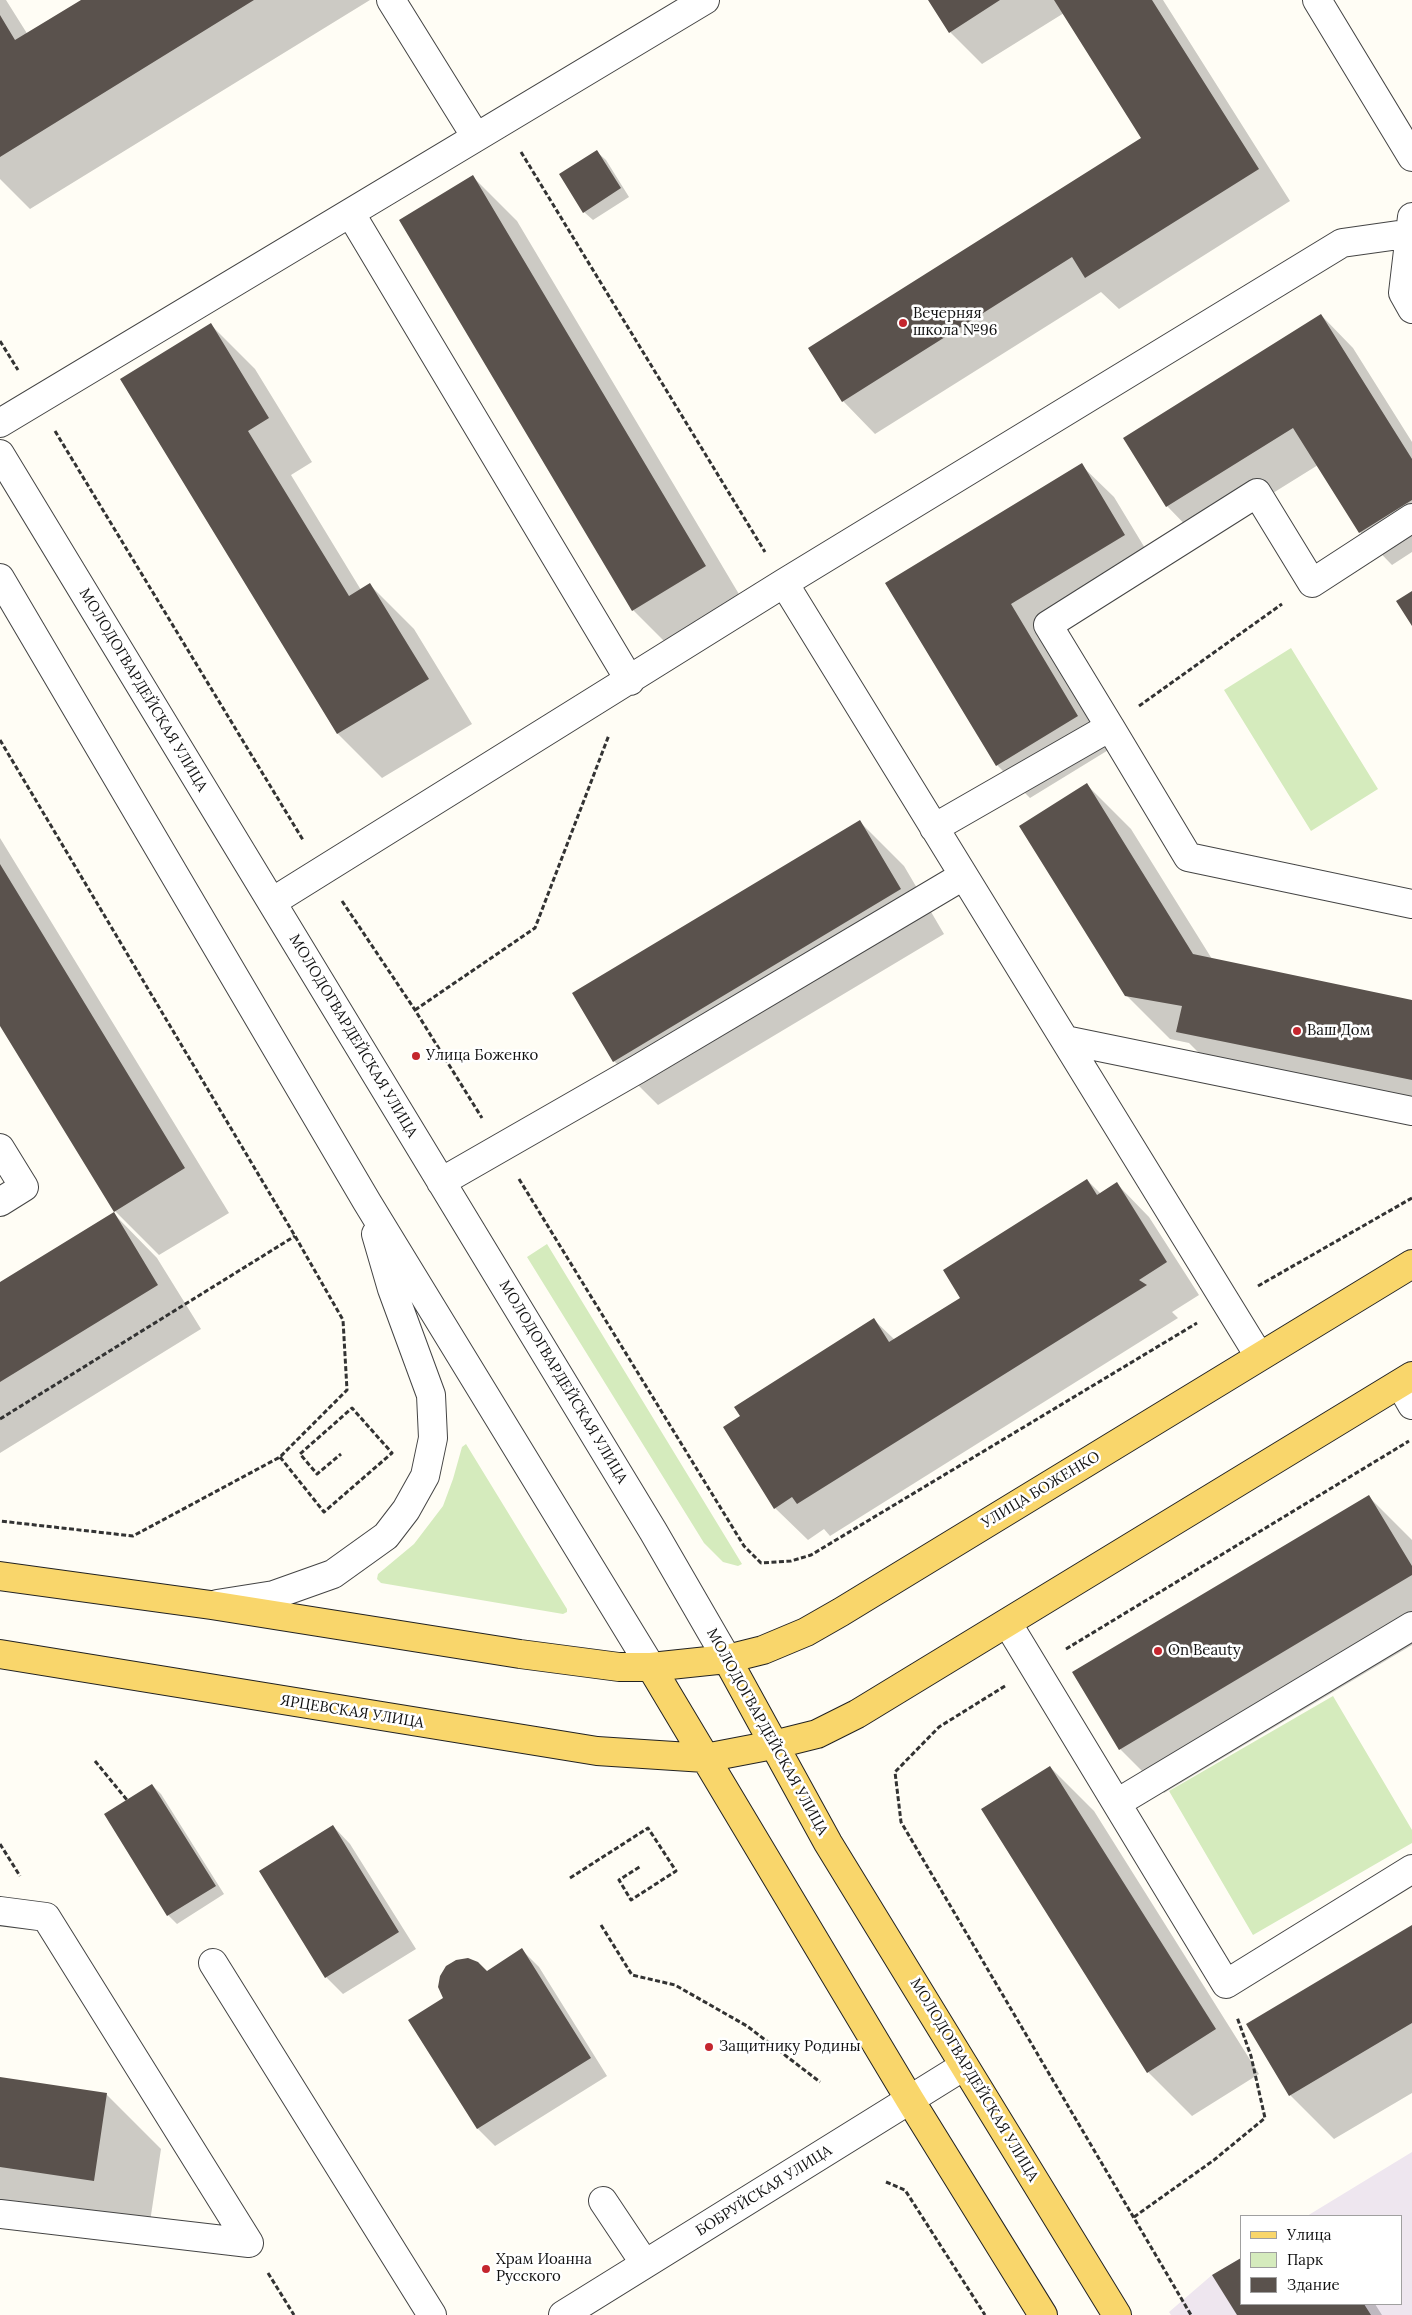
<!DOCTYPE html>
<meta charset="utf-8">
<style>
body{margin:0}
#map{position:relative;width:1412px;height:2315px;overflow:hidden;background:#fffdf5;font-family:Lora,serif}
canvas{display:block}
.legend{position:absolute;left:1240px;top:2215px;width:162px;height:90px;box-sizing:border-box;background:#fff;border:1px solid #a0a0a0;margin:0;padding:6px 9px;list-style:none;font-size:15px;color:#111}
.legend li{display:flex;align-items:center;gap:10px;height:25px}
.legend b{width:25px;border:1px solid #a0a0a0}
</style>
<div id="map">
<canvas width="1412" height="2315"></canvas>
<ul class="legend">
<li><b style="height:6px;background:#f9d66b"></b>Улица</li>
<li><b style="height:14px;background:#d5ebbd"></b>Парк</li>
<li><b style="height:14px;background:#5a524d"></b>Здание</li>
</ul>
</div>
<script>
const ctx = document.querySelector('canvas').getContext('2d');
ctx.lineJoin = 'round';
function paint(path, color) { ctx.fillStyle = color; ctx.fill(path, 'evenodd'); }
const shape = rows => new Path2D(rows.map(r => 'M' + r).join(''));
function strokePath(path, color, width, dash) { ctx.strokeStyle = color; ctx.lineWidth = width; ctx.lineCap = dash ? 'butt' : 'round'; ctx.setLineDash(dash || []); ctx.stroke(path); }
function label(font, color, halo, rows, align = 'center') {
  ctx.font = font + ' Lora,serif'; ctx.lineWidth = 5; ctx.setLineDash([]); ctx.textBaseline = 'middle'; ctx.strokeStyle = halo; ctx.fillStyle = color; for (const [text, x, y, turn = 0] of rows) {
    ctx.save(); ctx.translate(x, y); ctx.rotate((+turn || 0) * Math.PI / 180); ctx.textAlign = isNaN(turn) ? turn : align; if (halo) ctx.strokeText(text, 0, 0); ctx.fillText(text, 0, 0); ctx.restore();
  }
}
paint(shape([
 [1412,2152,1412,2315,1171,2315,1169,2312,1212,2275,1241,2258,1241,2304,1401,2304,1401,2216,1307,2216]
]), '#eee6ef');
paint(shape([
 [1291,648,1378,789,1311,831,1224,690],
 [547,1244,742,1564,738,1566,723,1562,704,1543,527,1257],
 [466,1444,567,1609,567,1612,563,1614,381,1583,377,1579,378,1574,414,1544,443,1506,453,1479,462,1447],
 [1333,1696,1412,1830,1412,1843,1253,1935,1169,1791]
]), '#d5ebbd');
paint(shape([
 [0,0,6,0,28,35,84,0,370,0,30,209,0,179],
 [930,0,1163,0,1290,201,1119,309,1101,292,875,434,843,401,1143,138,1064,13,982,64,950,32],
 [597,152,606,160,629,197,593,220,584,212],
 [473,177,517,221,749,611,677,654,633,610],
 [1321,315,1353,348,1412,442,1412,552,1392,565,1360,532,1318,465,1199,539,1167,506],
 [211,325,255,369,312,462,291,475,361,590,370,585,414,629,472,724,382,778,338,734,122,379],
 [1081,465,1114,497,1157,568,1043,637,1110,749,1030,798,997,765,887,583],
 [1087,785,1131,829,1212,959,1412,1001,1412,1114,1222,1076,1189,1043,1170,1039,1126,995],
 [860,822,904,866,944,934,658,1105,614,1061],
 [0,838,229,1213,159,1255,115,1211,0,1024],
 [1087,1180,1101,1194,1117,1184,1149,1217,1199,1295,1172,1312,1178,1318,830,1536,824,1529,808,1540,775,1508,874,1320,895,1340,962,1298],
 [114,1214,157,1258,201,1329,0,1453,0,1283],
 [1369,1497,1412,1540,1412,1645,1164,1793,1120,1749],
 [1050,1767,1094,1811,1259,2074,1192,2116,1148,2072],
 [152,1785,161,1794,224,1894,177,1924,168,1915,105,1814],
 [333,1826,350,1844,416,1949,343,1994,326,1977],
 [1412,1926,1412,2093,1334,2139,1290,2095,1248,2025],
 [522,1950,539,1967,607,2076,495,2146,478,2129,410,2020],
 [0,2078,106,2094,161,2149,148,2235,0,2213],
 [1241,2304,1375,2304,1382,2315,1238,2315]
]), '#0003');
paint(shape([
 [81,0,254,0,0,157,0,15,15,40],
 [928,0,1000,0,949,33],
 [1054,0,1152,0,1259,169,1085,278,1072,257,842,402,808,348,1141,138],
 [597,150,621,188,583,213,559,174],
 [473,175,706,566,632,611,399,220],
 [1321,314,1412,459,1412,500,1359,533,1293,428,1166,507,1123,438],
 [211,323,269,418,248,431,349,596,370,583,429,679,337,734,120,379],
 [1082,463,1125,535,1011,604,1078,716,996,766,885,583],
 [1412,591,1412,626,1396,601],
 [1087,783,1193,954,1412,1000,1412,1080,1176,1032,1182,1006,1125,996,1019,826],
 [860,820,901,889,613,1062,572,993],
 [0,864,185,1168,114,1212,0,1026],
 [1087,1179,1097,1195,1117,1182,1167,1262,1139,1280,1147,1285,797,1504,792,1497,774,1509,723,1427,740,1416,734,1407,874,1318,889,1342,960,1298,943,1270],
 [114,1212,158,1285,0,1382,0,1282],
 [1369,1495,1412,1566,1412,1575,1119,1750,1072,1672],
 [1050,1766,1216,2029,1147,2073,981,1809],
 [152,1784,216,1886,167,1916,104,1814],
 [333,1825,399,1932,325,1978,259,1871],
 [1412,1925,1412,2023,1289,2096,1246,2024],
 [522,1948,591,2058,477,2129,408,2020,443,1998,438,1987,440,1976,446,1966,456,1960,468,1958,478,1962,487,1971],
 [0,2077,107,2093,94,2181,0,2167],
 [1241,2258,1241,2304,1364,2304,1371,2315,1237,2315,1212,2275]
]), '#5a524d');
const minor = shape([
 [391,0,476,137],
 [1317,0,1412,157],
 [351,214,630,681],
 [1412,217,1403,293,1412,309],
 [0,423,705,0],
 [0,454,653,1531,727,1659],
 [0,578,367,1202,651,1667],
 [784,583,1259,1356],
 [1110,727,1188,857,1412,904],
 [934,828,1110,727,1048,625,1257,493,1312,583,1412,518],
 [272,902,784,583,1342,243,1412,233],
 [1065,1040,1412,1111],
 [0,1148,24,1187,0,1202],
 [441,1182,638,1069,963,876],
 [1400,1384,1412,1405],
 [217,1604,274,1595,333,1574,386,1536,406,1510,425,1476,433,1438,431,1395,392,1289,376,1234],
 [1008,1624,1226,1984,1412,1869],
 [1117,1803,1412,1626],
 [0,1911,46,1917,249,2243],
 [213,1963,432,2315],
 [603,2201,645,2264],
 [0,2214,249,2243],
 [563,2315,964,2066]
]);
const major = shape([
 [0,1576,211,1605,520,1654,619,1667,651,1667,727,1659,763,1650,806,1632,841,1612,1412,1264],
 [0,1654,597,1751,705,1758,773,1745,817,1734,857,1714,1412,1376],
 [727,1659,828,1843,1117,2315],
 [651,1667,910,2100,1043,2315]
]);
strokePath(minor, '#444', 30);
strokePath(major, '#222', 30);
strokePath(shape([
 [521,152,765,552],
 [0,341,18,370],
 [55,431,303,840],
 [1139,706,1282,604],
 [0,740,295,1236,343,1320,347,1390,280,1457,133,1536,0,1521],
 [342,901,415,1010,482,1118],
 [415,1010,535,928,609,735],
 [519,1179,744,1546,761,1563,791,1561,811,1555,1197,1323],
 [1258,1286,1412,1198],
 [0,1419,295,1236],
 [280,1457,324,1512,392,1453,352,1408,300,1454,317,1474,341,1454],
 [1066,1649,1409,1441],
 [1005,1686,939,1727,895,1772,901,1822,1191,2315],
 [95,1761,127,1800],
 [0,1844,20,1876],
 [570,1878,648,1828,676,1871,631,1900,619,1880,641,1866],
 [601,1925,632,1975,675,1985,747,2026,820,2082],
 [886,2182,905,2190,985,2315],
 [1134,2217,1214,2160,1265,2118,1251,2056,1237,2017],
 [268,2273,294,2315]
]), '#333', 3, [5, 2.5]);
strokePath(minor, '#fff', 28);
strokePath(major, '#f9d66b', 28);
for (const [x, y, r, color] of [
 [903,323,5,"#c4262e"],
 [1297,1031,5,"#c4262e"],
 [416,1056,5,"#c4262e"],
 [1158,1651,5,"#c4262e"],
 [709,2047,5,"#c4262e"],
 [486,2269,5,"#c4262e"]
]) { const dot = new Path2D(); dot.arc(x, y, r, 0, 2 * Math.PI); ctx.fillStyle = color; ctx.fill(dot); strokePath(dot, '#fff', 2); }
label('15px', '#111', '#fff', [
 ["Вечерняя",913,314],
 ["школа №96",913,331],
 ["Ваш Дом",1307,1031],
 ["Улица Боженко",426,1056],
 ["On Beauty",1168,1651],
 ["Защитнику Родины",719,2047],
 ["Храм Иоанна",496,2260],
 ["Русского",496,2277]
], 'left');
label('15px', '#111', '#fff', [
 ["МОЛОДОГВАРДЕЙСКАЯ УЛИЦА",143,690,59],
 ["МОЛОДОГВАРДЕЙСКАЯ УЛИЦА",353,1036,59],
 ["МОЛОДОГВАРДЕЙСКАЯ УЛИЦА",563,1382,59],
 ["УЛИЦА БОЖЕНКО",1041,1490,-31],
 ["ЯРЦЕВСКАЯ УЛИЦА",352,1712,9],
 ["МОЛОДОГВАРДЕЙСКАЯ УЛИЦА",767,1732,61],
 ["МОЛОДОГВАРДЕЙСКАЯ УЛИЦА",974,2080,59],
 ["БОБРУЙСКАЯ УЛИЦА",764,2191,-32]
]);
</script>
